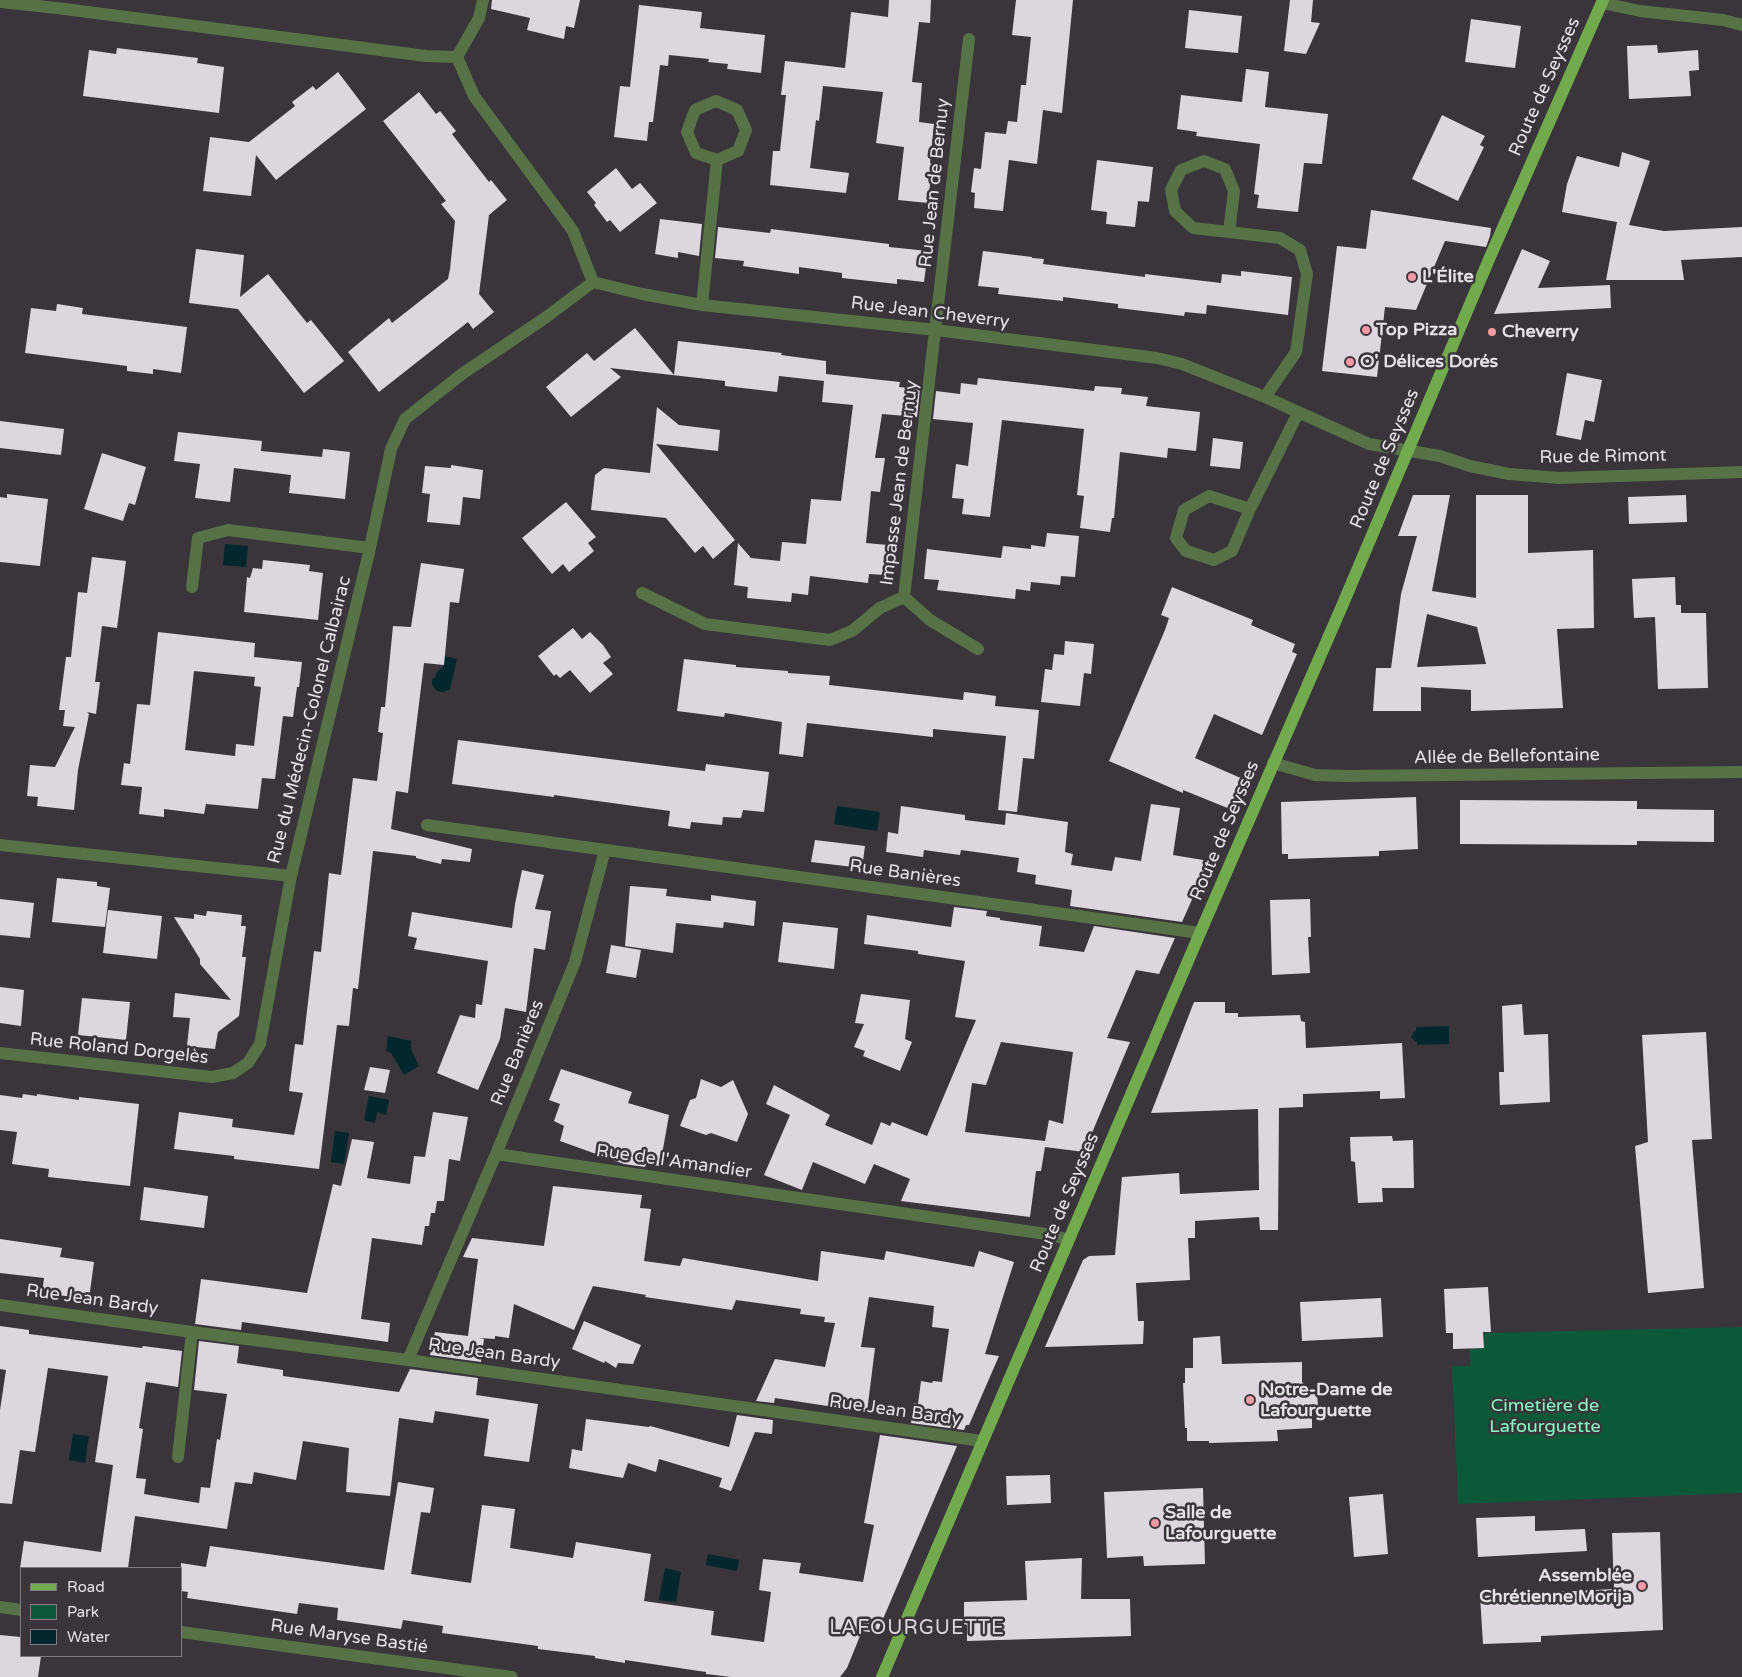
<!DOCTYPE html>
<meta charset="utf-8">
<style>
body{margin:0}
#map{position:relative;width:1742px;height:1677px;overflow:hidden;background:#3a343b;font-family:"Varela Round",sans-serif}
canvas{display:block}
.legend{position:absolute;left:20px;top:1567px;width:162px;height:90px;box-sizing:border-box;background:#3a343b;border:1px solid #7e7a7f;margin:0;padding:6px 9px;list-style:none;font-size:15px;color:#e5e2e6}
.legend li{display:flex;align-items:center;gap:10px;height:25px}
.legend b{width:25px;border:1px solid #7e7a7f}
</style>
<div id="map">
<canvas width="1742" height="1677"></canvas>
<ul class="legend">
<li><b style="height:6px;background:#72ab4d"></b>Road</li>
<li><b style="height:14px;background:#0c583b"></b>Park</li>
<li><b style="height:14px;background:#02282e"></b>Water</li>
</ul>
</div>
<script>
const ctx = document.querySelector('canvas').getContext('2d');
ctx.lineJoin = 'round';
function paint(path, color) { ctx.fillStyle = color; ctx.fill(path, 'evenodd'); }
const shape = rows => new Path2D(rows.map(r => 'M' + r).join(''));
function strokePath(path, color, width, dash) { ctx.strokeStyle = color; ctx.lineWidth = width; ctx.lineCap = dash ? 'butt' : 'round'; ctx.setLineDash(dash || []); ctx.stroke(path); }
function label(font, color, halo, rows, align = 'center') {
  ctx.font = font + ' "Varela Round",sans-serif'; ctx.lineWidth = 5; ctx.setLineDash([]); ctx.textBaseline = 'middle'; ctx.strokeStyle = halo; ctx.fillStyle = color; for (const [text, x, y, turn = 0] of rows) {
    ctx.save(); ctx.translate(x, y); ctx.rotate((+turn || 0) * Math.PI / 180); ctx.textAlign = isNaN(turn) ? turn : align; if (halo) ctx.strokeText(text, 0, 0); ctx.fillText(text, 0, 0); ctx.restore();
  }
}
paint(shape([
 [1742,1327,1742,1493,1458,1504,1452,1366,1470,1366,1470,1349,1484,1348,1484,1333]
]), '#0c583b');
paint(shape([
 [225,544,248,546,246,567,223,565],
 [445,656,457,659,450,690,442,692,436,690,432,684,432,679,435,678,437,672,443,667],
 [837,806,880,812,877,831,834,824],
 [1449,1026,1449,1044,1417,1045,1417,1042,1415,1041,1411,1037,1414,1032,1416,1031,1416,1027],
 [388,1036,411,1041,411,1049,419,1066,404,1075,391,1053,386,1051],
 [369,1096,389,1100,386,1115,377,1112,375,1123,364,1120],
 [335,1131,349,1133,344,1164,331,1162],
 [73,1434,89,1436,85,1463,69,1460],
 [708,1554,739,1560,737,1571,706,1565],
 [665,1568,681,1572,676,1602,659,1600]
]), '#02282e');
paint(shape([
 [492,0,580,0,574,28,566,26,564,39,527,30,530,18,491,9],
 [889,0,931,0,930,23,919,22,912,82,922,83,919,122,934,124,930,163,932,164,928,203,898,200,904,147,876,143,883,92,823,86,819,121,816,120,810,168,849,173,846,193,770,185,773,151,780,151,786,95,781,95,785,61,845,68,851,12,888,17],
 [1016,0,1073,0,1062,113,1043,110,1037,164,1009,160,1003,211,974,208,975,193,971,192,974,168,981,169,985,132,1006,134,1008,121,1017,122,1021,85,1026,85,1031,37,1012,35],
 [1290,0,1313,0,1311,22,1320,23,1306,54,1284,51],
 [639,5,702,12,700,28,765,35,761,73,727,69,728,64,708,62,709,59,669,55,668,66,660,65,653,122,649,122,647,141,614,137,620,86,630,87],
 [1189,10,1242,16,1238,53,1185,48],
 [1471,19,1521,26,1515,68,1465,62],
 [1657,45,1658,53,1698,50,1699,70,1689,71,1691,96,1629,99,1627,46],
 [117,48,198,58,197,63,224,67,219,113,83,96,89,50,116,54],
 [1246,69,1269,72,1265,107,1328,114,1322,164,1304,163,1298,212,1257,208,1259,195,1254,194,1260,144,1196,136,1197,132,1177,129,1181,95,1242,102],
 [338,72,366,109,276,180,256,155,251,196,203,191,210,137,249,142,295,106,292,102,313,86,316,90],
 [419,92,436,114,440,111,456,131,452,134,489,182,491,180,507,200,489,215,479,294,494,312,473,329,468,322,379,392,348,352,389,318,392,323,448,279,450,269,455,221,441,204,446,201,383,121],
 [1442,115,1485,136,1480,145,1484,147,1458,201,1412,179],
 [1622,152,1650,161,1629,225,1664,231,1742,227,1742,257,1681,260,1684,280,1606,280,1617,222,1562,212,1567,184,1577,156,1619,167],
 [1097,160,1153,167,1149,202,1138,201,1135,227,1106,224,1107,212,1091,210],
 [616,168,632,189,640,183,657,203,620,232,610,220,607,222,594,205,596,203,587,192],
 [1371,210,1491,228,1490,236,1486,247,1445,241,1416,310,1385,307,1377,377,1322,371,1337,246,1366,249],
 [660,219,702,224,699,256,678,252,678,258,655,254],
 [718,227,770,233,771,229,889,244,889,247,928,251,924,282,897,279,897,284,842,278,842,273,799,267,799,274,743,266,744,261,715,258],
 [196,249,244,255,240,297,268,274,307,323,311,320,344,361,304,393,238,309,189,303],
 [1522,249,1550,261,1538,288,1610,285,1611,308,1494,314],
 [983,251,1032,257,1032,258,1044,259,1043,264,1145,277,1145,274,1221,283,1222,274,1241,276,1241,271,1292,277,1288,315,1207,305,1206,314,1185,312,1184,316,1118,308,1118,304,1063,297,1063,301,998,294,999,288,978,286],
 [57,304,83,308,82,314,187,327,181,373,153,369,153,374,127,371,127,366,25,353,31,308,56,311],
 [635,328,674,375,678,341,782,353,781,355,826,361,826,374,900,382,899,387,920,389,917,417,882,414,875,458,885,458,880,492,871,491,866,543,888,545,885,575,869,574,868,583,810,576,808,595,792,593,791,602,747,598,748,587,734,585,738,543,751,558,780,561,782,542,806,544,811,499,841,501,853,405,822,402,824,381,779,376,777,392,725,386,725,381,610,368,621,377,571,417,546,387,587,353,594,361],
 [1567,373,1602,380,1594,422,1585,420,1581,440,1556,435],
 [978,378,1094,391,1095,386,1122,388,1121,394,1148,397,1146,406,1200,412,1196,451,1168,448,1167,458,1120,452,1114,518,1112,518,1110,532,1080,528,1084,496,1077,495,1084,429,1002,420,990,517,962,514,964,499,952,498,956,464,968,466,973,423,933,419,936,391,960,394,961,383,977,385],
 [657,407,679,425,720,430,718,451,656,444,735,540,713,559,703,546,695,553,666,518,591,510,595,475,604,468,650,473],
 [0,421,64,429,61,455,0,448],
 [178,432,262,441,261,451,322,457,323,449,350,452,345,499,289,493,291,475,234,468,230,502,195,498,200,464,174,461],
 [1213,438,1243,442,1240,469,1210,466],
 [102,453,146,467,135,505,129,503,123,521,84,509],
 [451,465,483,470,480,499,463,497,460,525,427,522,430,494,422,493,425,466,451,468],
 [7,494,48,499,40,566,0,562,0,497,7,498],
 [1413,495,1450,495,1432,591,1476,598,1476,495,1528,495,1528,553,1593,550,1594,628,1557,629,1563,708,1471,711,1471,690,1421,687,1421,711,1373,711,1376,668,1391,668,1401,594,1417,536,1398,536],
 [1427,614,1477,627,1486,664,1417,667],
 [1686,495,1687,522,1629,524,1628,497],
 [566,502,596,537,588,543,594,551,569,572,563,564,552,574,522,538],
 [1047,533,1079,536,1075,577,1061,576,1060,585,1031,582,1030,591,1016,589,1015,599,937,590,939,580,924,579,927,549,1001,558,1003,546,1031,549,1031,545,1045,547],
 [92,557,126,561,117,628,102,626,95,682,100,682,96,714,87,712,89,714,78,770,74,810,37,806,38,797,27,796,30,765,55,767,75,727,63,726,65,710,59,710,66,657,71,657,78,592,87,593],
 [263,560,310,565,309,571,323,573,318,620,244,612,247,577,250,578,253,568,262,569],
 [421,563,464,569,459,603,450,602,444,665,424,663,408,793,396,791,391,829,472,849,470,862,442,859,441,864,416,858,416,856,373,851,358,989,353,988,349,1026,337,1025,319,1169,234,1159,234,1156,174,1149,179,1112,233,1119,232,1127,294,1135,303,1093,289,1091,295,1044,303,1045,314,951,321,952,329,873,341,875,353,778,377,781,383,733,378,732,381,707,385,707,393,626,411,627],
 [1675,577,1676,605,1681,605,1681,613,1706,613,1708,688,1658,689,1655,617,1634,618,1632,579],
 [1172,587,1253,620,1251,625,1295,644,1292,652,1297,654,1262,735,1214,714,1195,758,1243,779,1230,809,1183,790,1183,793,1109,761,1165,630,1169,618,1161,615],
 [573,628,582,639,590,632,603,645,611,657,603,663,613,674,590,693,570,670,560,678,556,674,554,676,538,656],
 [158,632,255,643,254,657,302,662,299,687,297,687,293,717,283,716,275,779,262,778,258,809,206,804,204,814,164,809,164,817,139,814,142,787,121,785,124,763,130,764,137,704,150,705],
 [194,671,255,677,254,686,261,687,254,746,236,744,235,756,185,750],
 [1065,641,1094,644,1091,674,1084,673,1080,706,1041,702,1045,669,1052,670,1054,654,1064,655],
 [684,659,736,665,736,667,788,671,788,673,830,676,829,685,883,691,963,700,964,692,981,694,996,696,995,706,1039,710,1034,759,1023,758,1017,812,998,810,1006,736,933,729,933,737,807,723,803,757,779,754,782,722,725,713,724,717,677,711],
 [458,740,705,771,706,764,769,772,764,812,743,810,741,818,723,817,722,825,691,822,690,829,668,826,670,811,554,795,554,797,452,784],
 [1416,797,1418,849,1379,851,1379,856,1288,859,1288,854,1282,854,1281,802],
 [1460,800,1637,801,1637,809,1714,810,1714,842,1637,841,1637,845,1460,844],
 [1151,804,1180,808,1173,855,1209,861,1182,922,1070,906,1072,890,1035,884,1036,875,1017,872,1019,858,961,850,960,855,924,850,923,857,886,852,888,832,898,834,901,806,965,815,965,820,1005,825,1006,813,1068,822,1065,852,1073,854,1071,865,1112,871,1115,857,1141,861],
 [815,840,865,846,862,868,811,862],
 [522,870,544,875,535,909,551,911,545,950,534,948,526,1012,505,1008,500,1039,478,1090,437,1073,460,1015,475,1018,476,1004,482,1005,488,961,414,949,417,938,408,936,412,912,512,928,515,904],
 [57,878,97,882,97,886,110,888,105,927,52,922],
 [630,886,667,889,666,896,711,901,711,895,756,901,754,926,724,922,723,928,676,923,673,953,625,946],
 [0,899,34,903,30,938,0,935],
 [1310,899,1311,937,1308,937,1310,973,1272,975,1270,900],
 [954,907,987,911,986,916,1000,918,1000,920,1042,926,1039,946,1084,952,1094,926,1175,938,1159,974,1136,970,1107,1038,1130,1042,1084,1152,1045,1147,1041,1171,1036,1171,1030,1217,901,1201,910,1179,874,1164,865,1184,813,1162,802,1190,764,1175,790,1115,766,1104,774,1085,830,1115,825,1125,872,1145,881,1122,890,1126,892,1122,927,1136,976,1020,955,1017,965,961,918,954,918,951,864,944,867,915,951,927],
 [1001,1042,1073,1052,1063,1124,1049,1120,1045,1141,965,1132,972,1083,986,1085],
 [108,910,162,916,157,959,103,953],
 [207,911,242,915,241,926,246,926,242,957,246,957,239,1016,218,1032,215,1049,187,1046,190,1018,173,1017,175,993,231,1000,200,964,200,959,174,917,194,919,194,914,206,916],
 [783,922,838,928,834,969,778,962],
 [611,945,641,950,636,978,606,973],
 [0,987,24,990,21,1026,0,1023],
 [861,994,910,1000,905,1039,912,1042,900,1071,863,1056,865,1051,854,1047,864,1024,855,1023],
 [82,998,130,1002,126,1040,78,1035],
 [1194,1002,1225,1002,1225,1013,1238,1013,1238,1017,1300,1015,1301,1021,1305,1022,1306,1048,1402,1043,1405,1098,1380,1099,1380,1091,1303,1094,1303,1107,1279,1108,1278,1230,1260,1230,1259,1217,1195,1221,1195,1238,1188,1238,1190,1280,1136,1283,1138,1321,1144,1321,1143,1344,1045,1347,1083,1260,1089,1256,1115,1255,1122,1177,1179,1173,1180,1194,1259,1190,1258,1109,1151,1113],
 [1522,1004,1524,1035,1548,1034,1550,1102,1500,1105,1499,1072,1504,1072,1502,1006],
 [1706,1032,1712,1139,1692,1140,1704,1288,1648,1293,1635,1146,1648,1142,1642,1035],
 [370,1067,390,1070,385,1093,364,1090],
 [561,1069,632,1092,628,1103,669,1115,660,1166,646,1164,645,1167,624,1164,560,1141,564,1126,554,1121,560,1104,549,1100],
 [701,1079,721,1087,733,1080,748,1114,737,1142,711,1133,706,1135,680,1126,690,1100,696,1098],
 [23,1094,37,1096,37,1094,79,1100,79,1097,139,1104,130,1186,48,1177,49,1169,12,1164,17,1132,0,1130,0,1095,22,1098],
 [433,1112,468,1117,460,1161,449,1159,444,1201,437,1201,435,1213,431,1213,429,1226,425,1226,422,1245,372,1238,361,1319,390,1323,388,1342,242,1322,241,1330,195,1324,201,1279,307,1293,333,1184,341,1186,352,1139,374,1142,367,1178,410,1184,414,1156,425,1157],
 [1392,1136,1393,1141,1413,1140,1414,1188,1382,1188,1383,1202,1358,1203,1355,1162,1351,1161,1350,1137],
 [553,1186,642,1195,640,1208,651,1209,644,1261,680,1266,683,1258,818,1281,821,1251,884,1260,886,1251,974,1267,979,1251,1014,1262,985,1354,999,1356,969,1425,966,1425,964,1430,911,1423,914,1403,918,1404,921,1381,932,1383,933,1381,942,1382,949,1329,932,1327,934,1306,869,1297,861,1347,875,1348,867,1412,775,1398,774,1403,756,1401,775,1359,825,1367,835,1323,824,1322,825,1317,800,1314,801,1309,736,1300,732,1310,645,1297,646,1295,593,1286,574,1330,514,1304,509,1338,495,1336,495,1339,479,1338,484,1339,481,1362,430,1355,435,1332,468,1336,478,1259,463,1257,472,1238,544,1246],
 [144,1187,208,1196,204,1228,140,1220],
 [0,1239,62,1248,60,1257,94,1262,89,1299,42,1293,44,1278,0,1273],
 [1488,1287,1491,1332,1483,1332,1484,1348,1453,1349,1453,1333,1446,1333,1444,1289],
 [1381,1298,1383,1337,1302,1341,1300,1302],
 [584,1321,641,1345,633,1364,618,1363,616,1368,605,1361,604,1363,572,1349],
 [0,1326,29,1330,29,1334,142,1348,143,1346,182,1351,178,1387,146,1382,139,1428,143,1429,136,1478,146,1479,144,1494,199,1503,201,1487,210,1488,217,1439,220,1440,227,1394,194,1390,199,1341,239,1346,237,1363,283,1370,283,1376,399,1392,410,1369,478,1378,476,1395,538,1404,529,1462,484,1456,489,1419,435,1411,433,1423,399,1418,390,1496,346,1492,349,1448,303,1441,296,1480,254,1472,252,1484,235,1482,227,1529,135,1516,128,1568,20,1568,24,1541,101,1552,113,1465,95,1462,108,1376,48,1368,35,1452,20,1450,12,1504,0,1503,0,1410,6,1370,0,1369],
 [1220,1336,1222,1364,1302,1362,1302,1382,1317,1394,1318,1405,1312,1411,1312,1428,1277,1430,1278,1441,1209,1443,1209,1441,1187,1441,1187,1428,1185,1428,1183,1383,1185,1383,1185,1368,1193,1368,1193,1338],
 [737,1415,773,1420,772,1434,755,1432,731,1491,719,1487,722,1478,659,1459,656,1472,628,1463,623,1478,569,1468,572,1449,582,1451,586,1419,649,1427,650,1426,729,1447],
 [880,1435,957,1446,877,1633,862,1631,847,1668,840,1677,731,1677,706,1674,706,1672,625,1660,625,1663,595,1658,595,1656,538,1649,538,1646,442,1633,443,1626,403,1620,401,1629,337,1620,338,1608,299,1603,297,1614,187,1598,188,1592,181,1591,181,1563,206,1567,210,1546,384,1570,398,1482,434,1488,430,1513,421,1512,411,1574,471,1583,482,1505,515,1509,510,1548,573,1558,576,1542,651,1554,644,1601,714,1611,711,1635,764,1642,771,1592,759,1590,763,1559,801,1563,799,1573,863,1582,874,1525,864,1523],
 [1050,1475,1051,1503,1007,1505,1006,1476],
 [1203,1488,1205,1564,1144,1566,1143,1556,1107,1558,1104,1492],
 [1383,1494,1388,1554,1354,1557,1349,1497],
 [1535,1516,1535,1531,1585,1529,1587,1551,1478,1557,1476,1518],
 [1660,1532,1663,1630,1541,1636,1541,1642,1483,1644,1480,1596,1614,1589,1612,1533],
 [1082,1558,1081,1599,1130,1599,1131,1636,967,1641,967,1625,964,1624,964,1602,1027,1600,1025,1561],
 [0,1635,21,1637,21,1656,41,1656,38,1677,0,1677]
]), '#ddd6df');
strokePath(shape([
 [0,2,57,8,426,56,457,57,474,96,573,231,593,282],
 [1602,3,1640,11,1723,20,1742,25],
 [457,57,479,18,483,0],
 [716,101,737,110,746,130,738,151,717,160,696,153,687,132,695,110,716,101],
 [1229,232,1234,191,1225,169,1204,161,1181,170,1171,190,1175,211,1193,228,1229,232,1280,238,1300,250,1307,274,1296,352,1265,397],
 [593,282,642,294,702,305,936,330,1157,358,1182,364,1265,397,1369,444,1440,456,1470,466,1509,474,1559,478,1742,472],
 [702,305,717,160],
 [1250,509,1209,496,1184,510,1176,538,1186,551,1214,560,1232,551,1250,509,1298,413],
 [192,587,198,538,228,530,370,548],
 [642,593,705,624,830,640,852,631,880,608,904,597,969,39],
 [904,597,930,620,978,649],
 [1273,763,1315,775,1347,776,1742,772],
 [427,825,1200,933],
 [0,845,291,876],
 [0,1053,212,1077,233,1073,248,1063,260,1044,291,876,370,548,391,449,405,419,462,374,545,318,593,282],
 [496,1154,575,962,605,850],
 [0,1305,192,1332,408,1360,982,1441],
 [408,1360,496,1154,1053,1235,1068,1240],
 [178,1457,192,1332],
 [0,1607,21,1610],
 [181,1632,512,1677]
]), '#567246', 12);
strokePath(shape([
 [882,1677,1200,933,1342,606,1490,257,1603,0]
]), '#72ab4d', 12);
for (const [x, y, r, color] of [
 [1412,277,5,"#f49aa4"],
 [1366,330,5,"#f49aa4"],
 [1492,332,5,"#f49aa4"],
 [1350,362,5,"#f49aa4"],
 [1250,1400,5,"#f49aa4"],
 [1155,1523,5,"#f49aa4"],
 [1642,1586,5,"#f49aa4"]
]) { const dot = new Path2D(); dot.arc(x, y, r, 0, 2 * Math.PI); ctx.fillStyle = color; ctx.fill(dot); strokePath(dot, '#3a343b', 2); }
label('18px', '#e5e2e6', '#3a343b', [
 ["Route de Seysses",1545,87,-66],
 ["Rue Jean de Bernuy",935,183,-84],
 ["Rue Jean Cheverry",930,313,7],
 ["Rue de Rimont",1603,457,-1],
 ["Route de Seysses",1385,459,-67],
 ["Impasse Jean de Bernuy",900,483,-83],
 ["Rue du Médecin-Colonel Calbairac",310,720,-76],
 ["Allée de Bellefontaine",1507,757,-1],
 ["Route de Seysses",1225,831,-67],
 ["Rue Banières",905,874,8],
 ["Rue Roland Dorgelès",119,1049,6],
 ["Rue Banières",518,1053,-68],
 ["Rue de l'Amandier",674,1162,8],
 ["Route de Seysses",1065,1203,-67],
 ["Rue Jean Bardy",92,1300,8],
 ["Rue Jean Bardy",494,1354,8],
 ["Rue Jean Bardy",895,1411,8],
 ["Rue Maryse Bastié",349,1637,8]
]);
label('bold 18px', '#e5e2e6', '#3a343b', [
 ["L'Élite",1422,277],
 ["Top Pizza",1376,330],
 ["Cheverry",1502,332],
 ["O' Délices Dorés",1360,362],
 ["Notre-Dame de",1260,1390],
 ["Lafourguette",1260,1411],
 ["Salle de",1165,1513],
 ["Lafourguette",1165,1534],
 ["Assemblée",1632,1576,"right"],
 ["Chrétienne Morija",1632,1597,"right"]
], 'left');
label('18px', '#86fdc4', '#3a343b', [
 ["Cimetière de",1545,1406],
 ["Lafourguette",1545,1427]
]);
ctx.letterSpacing = '1px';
label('20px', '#ded7e0', '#3a343b', [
 ["LAFOURGUETTE",917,1629]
]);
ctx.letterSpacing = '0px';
</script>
